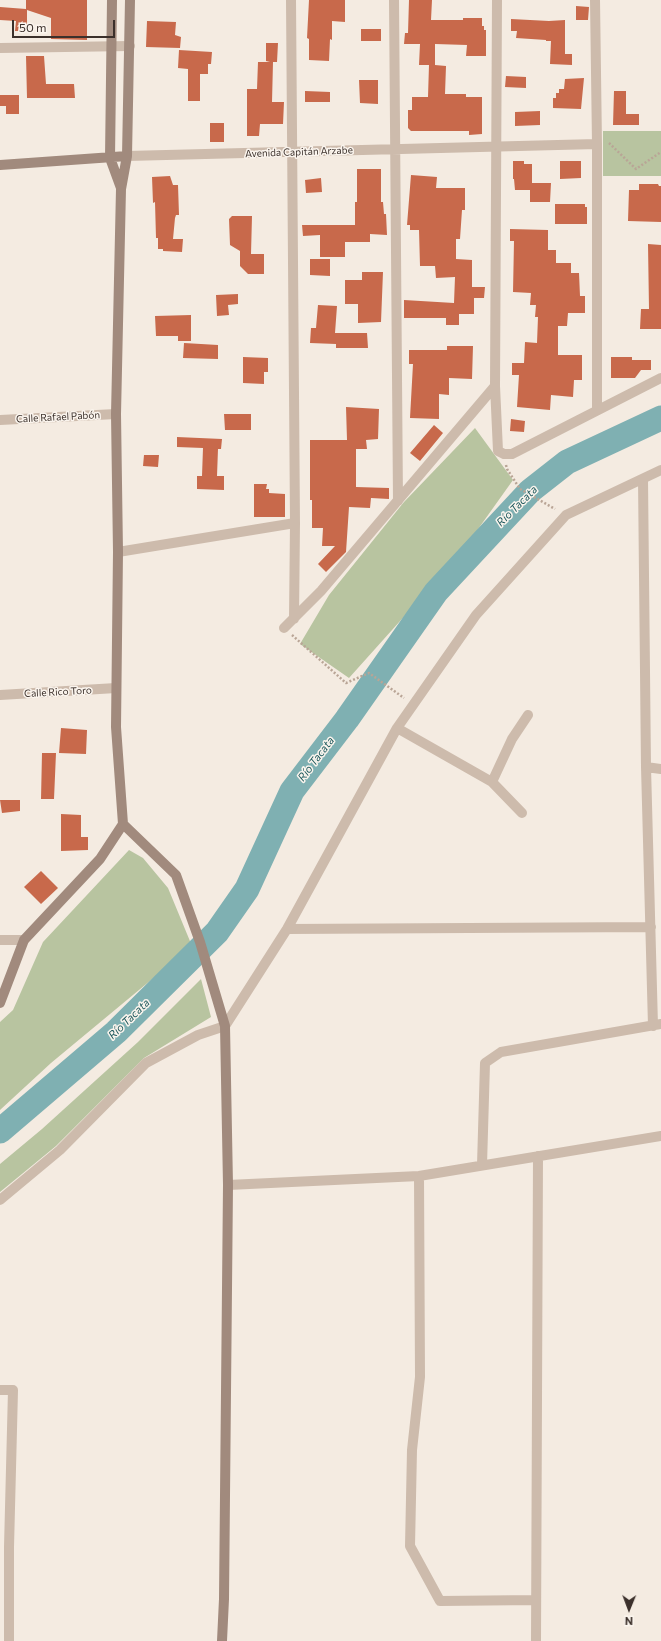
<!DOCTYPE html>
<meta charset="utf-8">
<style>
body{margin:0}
#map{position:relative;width:661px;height:1641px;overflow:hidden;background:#f4ebe1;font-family:Commissioner,sans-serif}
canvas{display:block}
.north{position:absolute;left:609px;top:1589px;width:40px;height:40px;-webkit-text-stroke:3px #fbf5ee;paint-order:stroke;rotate:181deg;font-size:11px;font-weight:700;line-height:16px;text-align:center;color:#3b302b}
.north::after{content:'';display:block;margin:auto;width:14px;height:18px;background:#3b302b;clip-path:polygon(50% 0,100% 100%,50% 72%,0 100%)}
.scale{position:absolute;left:12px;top:20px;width:103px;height:18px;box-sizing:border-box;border:2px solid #3b302b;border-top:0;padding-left:5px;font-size:12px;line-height:14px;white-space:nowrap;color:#3b302b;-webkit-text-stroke:3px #fbf5ee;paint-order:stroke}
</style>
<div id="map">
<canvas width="661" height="1641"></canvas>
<div class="north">N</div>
<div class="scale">50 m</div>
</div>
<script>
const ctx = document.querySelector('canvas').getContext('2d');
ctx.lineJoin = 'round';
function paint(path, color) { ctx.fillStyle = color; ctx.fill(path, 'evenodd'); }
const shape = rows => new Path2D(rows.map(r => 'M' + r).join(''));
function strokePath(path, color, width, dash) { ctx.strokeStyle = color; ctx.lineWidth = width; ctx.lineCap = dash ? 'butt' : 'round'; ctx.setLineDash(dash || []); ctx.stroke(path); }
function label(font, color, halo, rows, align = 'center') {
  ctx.font = font + ' Commissioner,sans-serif'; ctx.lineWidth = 3; ctx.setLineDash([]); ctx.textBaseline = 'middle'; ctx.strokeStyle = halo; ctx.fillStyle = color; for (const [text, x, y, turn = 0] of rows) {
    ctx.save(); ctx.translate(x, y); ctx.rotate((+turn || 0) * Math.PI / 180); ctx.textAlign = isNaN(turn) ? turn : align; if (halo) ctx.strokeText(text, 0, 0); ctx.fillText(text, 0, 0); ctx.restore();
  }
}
paint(shape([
 [603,131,661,131,661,176,603,176],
 [475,428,513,480,461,553,349,678,300,644,329,595,404,502],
 [129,850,143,858,168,888,192,946,51,1063,0,1110,0,1022,13,1010,43,942],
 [201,979,211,1017,144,1058,56,1146,0,1192,0,1164,42,1129,138,1042]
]), '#b8c4a0');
strokePath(shape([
 [0,1131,116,1032,217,932,247,889,292,791,347,719,436,592,530,491,567,462,661,418]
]), '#7fb0b2', 25);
paint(shape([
 [26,0,87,0,87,40,51,39,51,18,27,10,27,31,15,31,16,21,0,20,0,7,26,9],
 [309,0,345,0,345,22,332,21,332,40,330,39,329,61,309,60,309,39,307,38],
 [409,0,432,0,431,20,463,20,463,18,482,18,482,26,484,26,484,30,486,30,486,56,466,56,467,45,435,44,435,65,446,66,445,94,466,94,466,97,482,97,482,134,469,135,469,131,411,131,408,128,408,110,412,110,412,97,428,97,429,65,419,65,420,44,404,44,405,33,408,33],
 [576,6,589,7,588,20,576,20],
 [511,19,549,21,565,20,565,54,572,54,572,65,550,64,551,41,546,41,546,40,516,38,517,31,511,31],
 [147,21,176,22,175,35,181,37,180,48,146,47],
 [361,29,381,29,381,41,361,41],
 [266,43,278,43,277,62,273,62,272,102,284,102,283,124,260,124,259,136,247,136,247,89,257,89,258,62,270,62,266,61],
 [179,50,212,52,211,64,208,64,208,74,200,74,200,101,188,101,188,69,178,68],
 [26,56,44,56,46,84,74,84,75,98,27,98],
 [506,76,526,77,526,88,505,87],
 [584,78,581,109,553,108,553,98,556,98,556,93,559,93,559,89,564,89,565,79],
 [359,80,378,80,378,104,360,103],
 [305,91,330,92,330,102,305,102],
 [614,91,626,91,626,114,639,114,639,125,613,125],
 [0,95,19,95,19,114,6,114,6,106,0,106],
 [540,111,540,125,515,126,515,112],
 [210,123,224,123,224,142,210,142],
 [513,161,524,161,524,164,532,164,532,183,551,183,550,202,530,202,530,190,515,190,514,179,513,179],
 [560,161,581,161,581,178,560,179],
 [357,169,381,169,381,202,383,202,384,214,386,214,387,235,370,234,370,242,345,242,345,257,320,257,320,235,303,236,302,225,355,225,355,202,357,202],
 [411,175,437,177,436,188,465,188,465,210,462,210,460,239,456,239,456,259,472,260,472,287,485,287,484,298,474,298,474,314,459,314,459,325,446,325,446,318,404,318,404,300,454,303,455,277,436,278,435,266,420,266,419,230,410,230,410,225,407,225],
 [170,176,173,185,178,185,179,215,176,215,175,218,173,239,183,239,182,252,163,251,163,249,158,249,158,238,156,238,155,202,153,203,152,177],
 [321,178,322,192,306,193,305,180],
 [639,184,658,184,659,186,661,186,661,222,628,221,629,190,639,190],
 [555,204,585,204,585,207,587,207,587,224,555,224],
 [232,216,252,216,251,254,264,254,264,274,248,274,240,266,240,251,230,245,229,219],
 [510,229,548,230,548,250,556,250,556,263,571,263,571,273,579,273,580,296,585,296,585,313,568,313,567,326,558,326,558,355,582,355,582,380,574,380,573,397,551,395,550,410,517,407,519,375,512,375,512,363,524,363,525,342,537,343,538,317,535,317,536,305,530,305,531,293,513,292,514,241,510,241],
 [648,244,661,245,661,329,640,329,641,309,649,309],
 [310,259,330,259,330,276,310,275],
 [362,272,383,272,381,322,358,323,358,304,345,304,345,280,362,280],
 [238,294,238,304,228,305,229,315,217,316,216,295],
 [318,305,337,306,335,333,367,333,368,348,336,348,336,344,310,343,311,328,316,328],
 [191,315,191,341,178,341,178,336,156,336,155,316],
 [184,343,218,345,218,359,183,358],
 [447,346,473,346,472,379,449,378,449,395,439,394,439,419,410,418,413,364,409,364,409,350,447,350],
 [243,357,268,358,268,372,264,372,264,384,243,383],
 [611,357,632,357,632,360,651,360,651,370,641,370,635,378,611,378],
 [346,407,379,409,378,439,366,440,367,449,356,449,356,487,389,488,389,499,371,498,370,508,349,507,346,552,326,572,318,564,335,546,322,546,323,528,312,528,312,500,310,500,310,440,347,440],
 [224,414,251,414,251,430,225,430],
 [511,419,525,421,524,432,510,431],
 [434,425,443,433,420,461,410,453],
 [177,437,222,439,221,449,218,449,217,476,224,476,224,490,197,489,197,476,202,476,203,448,177,447],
 [144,455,159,455,158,467,143,466],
 [254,484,267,484,266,489,269,489,269,493,285,494,285,517,254,517],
 [61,728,87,730,86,754,59,753],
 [42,753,56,753,54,799,41,799],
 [0,800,20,800,20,811,2,813],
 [61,814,81,815,81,837,88,837,88,850,61,851],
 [41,871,58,888,41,904,24,887]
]), '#c8694b');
strokePath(shape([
 [609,143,636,169,661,152],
 [506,465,507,469,520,489,555,509],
 [292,635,346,683,369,673,404,698]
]), '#b9a596', 2.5, [2, 2]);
strokePath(shape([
 [291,0,295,523,294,619],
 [394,0,398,501],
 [497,0,495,386,498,451,504,454,512,454,661,378],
 [595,0,597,144,597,410],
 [0,48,130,46],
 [127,156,597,144],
 [0,420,116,414],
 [643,479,646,767,653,1026],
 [118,552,295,523],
 [284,628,321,591,495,386],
 [0,695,116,688],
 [397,728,492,782,522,813],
 [646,767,661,769],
 [492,782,512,739,528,715],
 [287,929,651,927],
 [0,940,24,940],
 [482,1165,485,1063,501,1052,661,1024],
 [419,1176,420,1377,412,1450,410,1546,440,1601,536,1600],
 [228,1185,419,1176,661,1136],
 [0,1200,60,1150,146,1063,198,1035,225,1026,287,929,397,728,476,615,566,515,661,470],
 [0,1390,13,1390,9,1547,9,1641],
 [536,1641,538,1156]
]), '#cdbbac', 10);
strokePath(shape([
 [112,0,110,158,121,188],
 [130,0,127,156,121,189,116,414,118,552,116,727,123,824,176,875,200,942,225,1026,228,1185,224,1599,222,1641],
 [0,165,127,156],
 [0,1003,24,940,100,859,123,824]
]), '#a18a7d', 10);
label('10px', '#3b302b', '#fbf5ee', [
 ["Avenida Capitán Arzabe",299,152,-2],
 ["Calle Rafael Pabón",58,417,-3],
 ["Calle Rico Toro",58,692,-3]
]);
label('italic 11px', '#1f5a5e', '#fbf5ee', [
 ["Río Tacata",517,506,-45],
 ["Río Tacata",316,759,-53],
 ["Río Tacata",129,1019,-44]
]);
</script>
